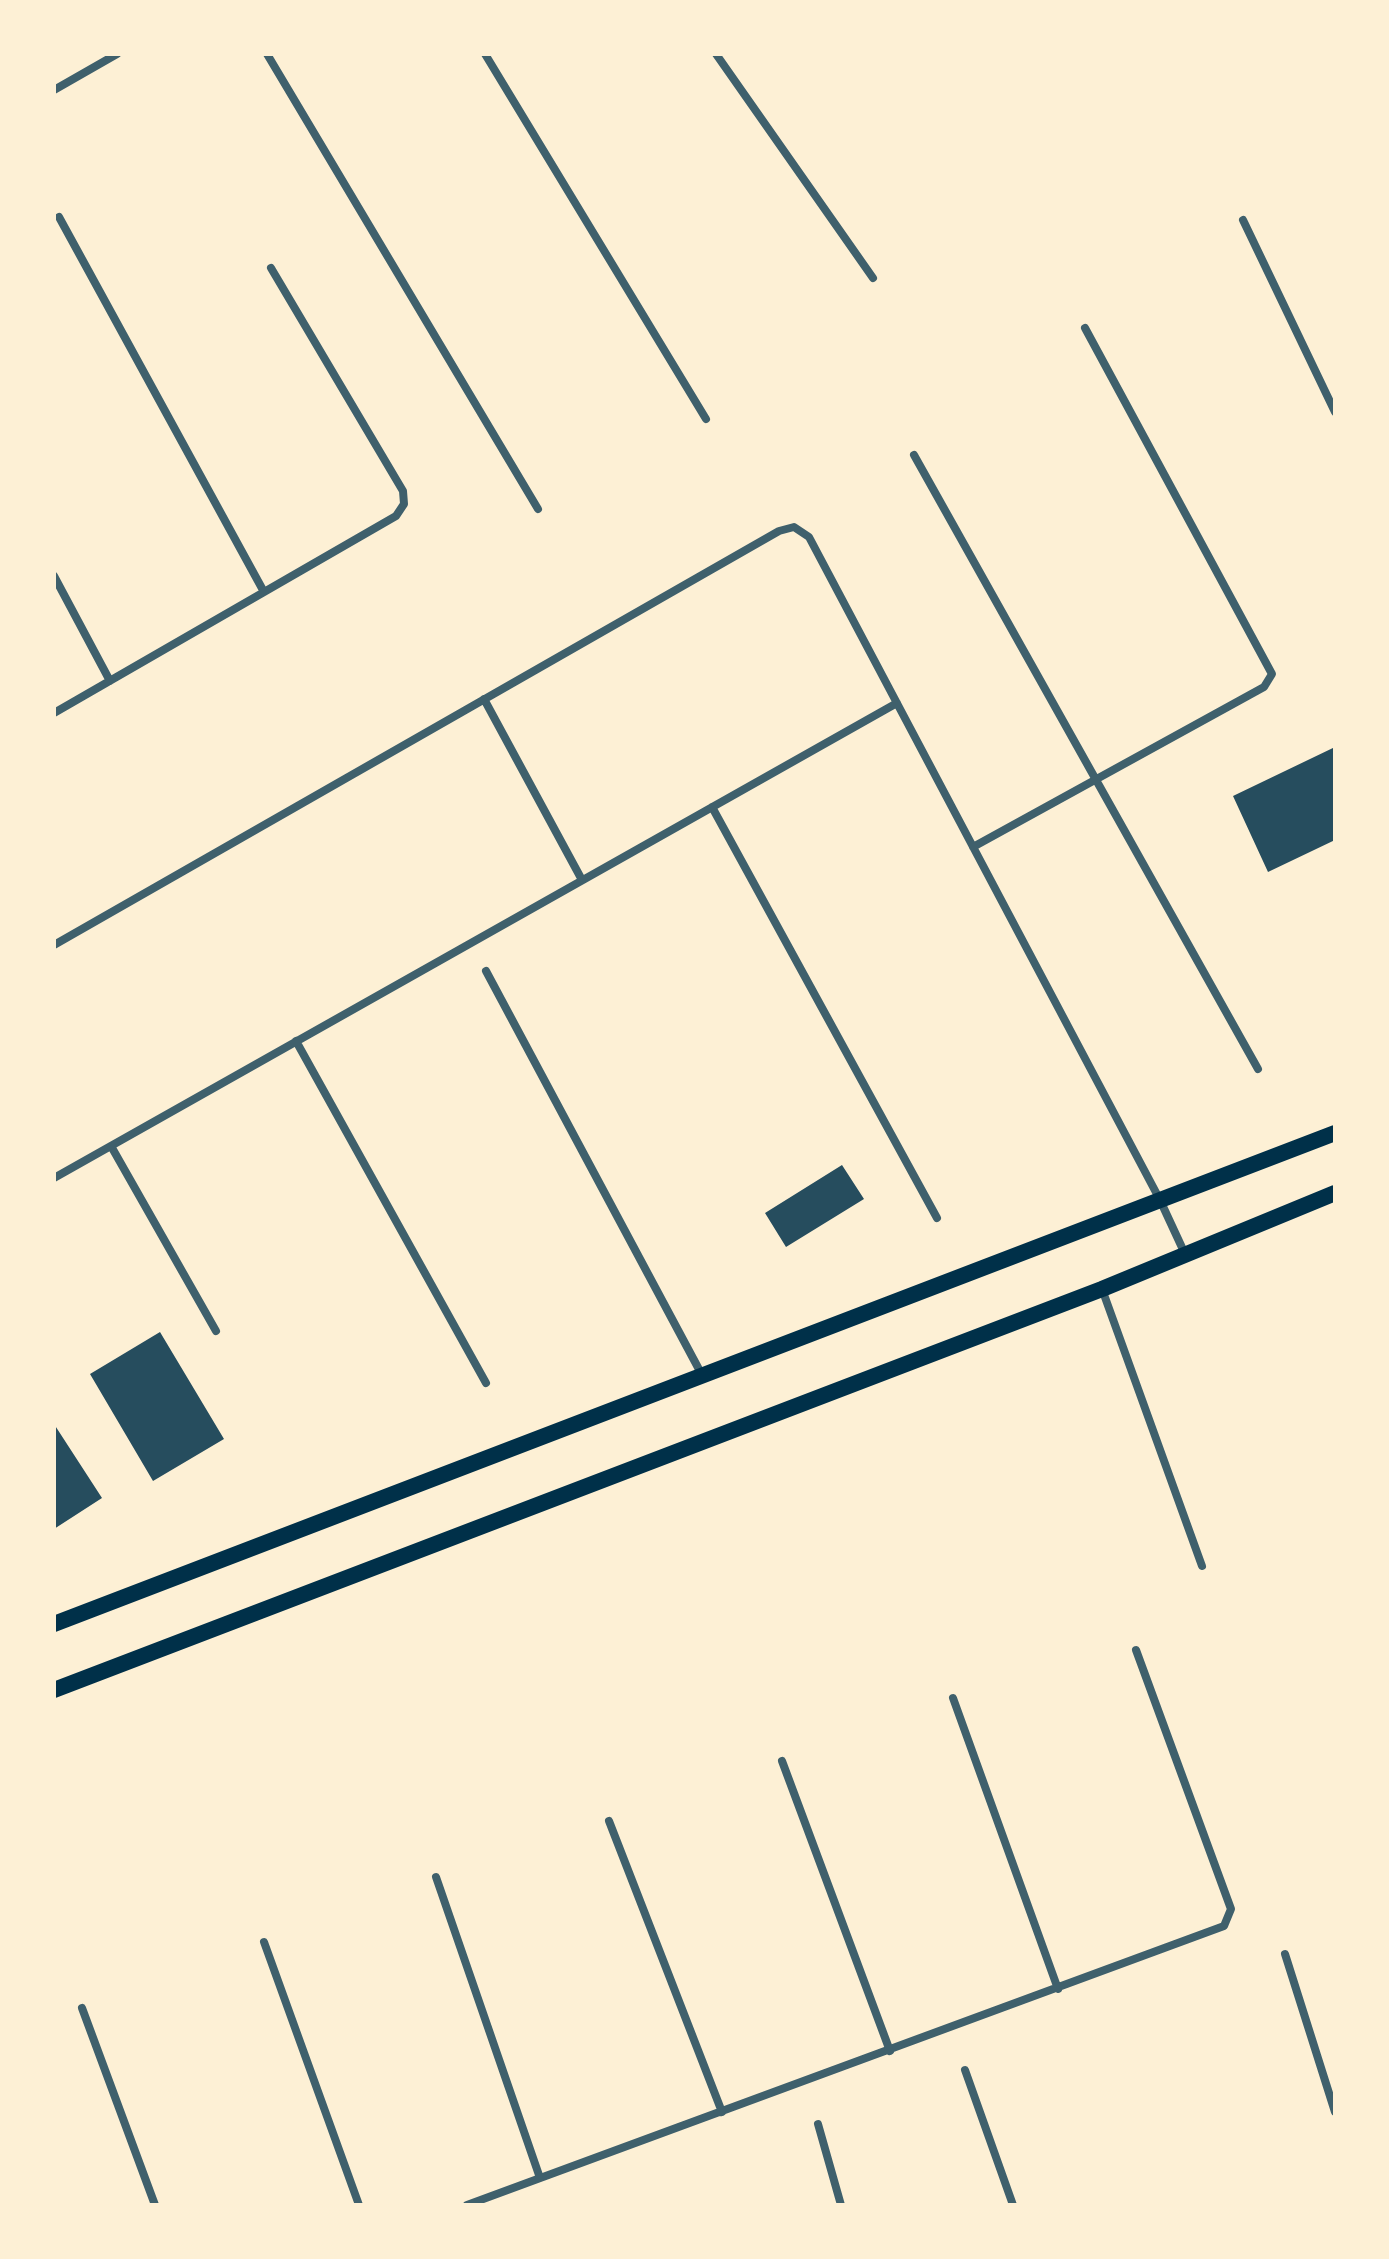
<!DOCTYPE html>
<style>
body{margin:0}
#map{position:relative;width:1389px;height:2259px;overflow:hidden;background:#fdf0d5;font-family:Commissioner,sans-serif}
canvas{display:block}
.frame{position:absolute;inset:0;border:56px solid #fdf0d5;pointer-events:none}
</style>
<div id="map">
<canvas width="1389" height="2259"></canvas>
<div class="frame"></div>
</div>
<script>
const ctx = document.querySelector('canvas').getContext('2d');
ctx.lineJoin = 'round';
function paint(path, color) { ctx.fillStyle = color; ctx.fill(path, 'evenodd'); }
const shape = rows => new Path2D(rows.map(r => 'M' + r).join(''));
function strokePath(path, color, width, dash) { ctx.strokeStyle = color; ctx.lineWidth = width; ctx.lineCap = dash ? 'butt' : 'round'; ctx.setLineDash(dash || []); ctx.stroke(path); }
paint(shape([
 [1335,747,1335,840,1268,872,1233,796],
 [842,1165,864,1199,786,1247,765,1213],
 [160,1332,224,1439,153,1481,90,1374],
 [54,1424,102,1498,54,1529]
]), '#264d5e');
strokePath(shape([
 [267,54,538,509],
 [485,54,706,419],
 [716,54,873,278],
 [54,90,117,54],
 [59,217,264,592],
 [1243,220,1335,412],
 [914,455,1258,1069],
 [54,576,110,681],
 [484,699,582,880],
 [54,713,396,516,404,504,403,491,271,268],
 [712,807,937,1218],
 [973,847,1264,687,1272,674,1085,328],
 [54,945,779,531,794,527,809,537,1160,1200,1185,1254],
 [486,971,702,1375],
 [296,1041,486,1383],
 [111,1146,216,1331],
 [54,1178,897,703],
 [1102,1289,1202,1566],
 [953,1698,1058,1989],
 [782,1761,890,2051],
 [609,1821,722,2112],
 [436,1877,540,2178],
 [264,1942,359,2205],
 [1285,1954,1335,2112],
 [82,2008,155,2205],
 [965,2070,1013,2205],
 [818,2124,841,2205],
 [467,2205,1224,1926,1231,1909,1136,1650]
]), '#3f606c', 8);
strokePath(shape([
 [54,1624,1335,1133],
 [54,1690,1102,1289,1335,1193]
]), '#003049', 16);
</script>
